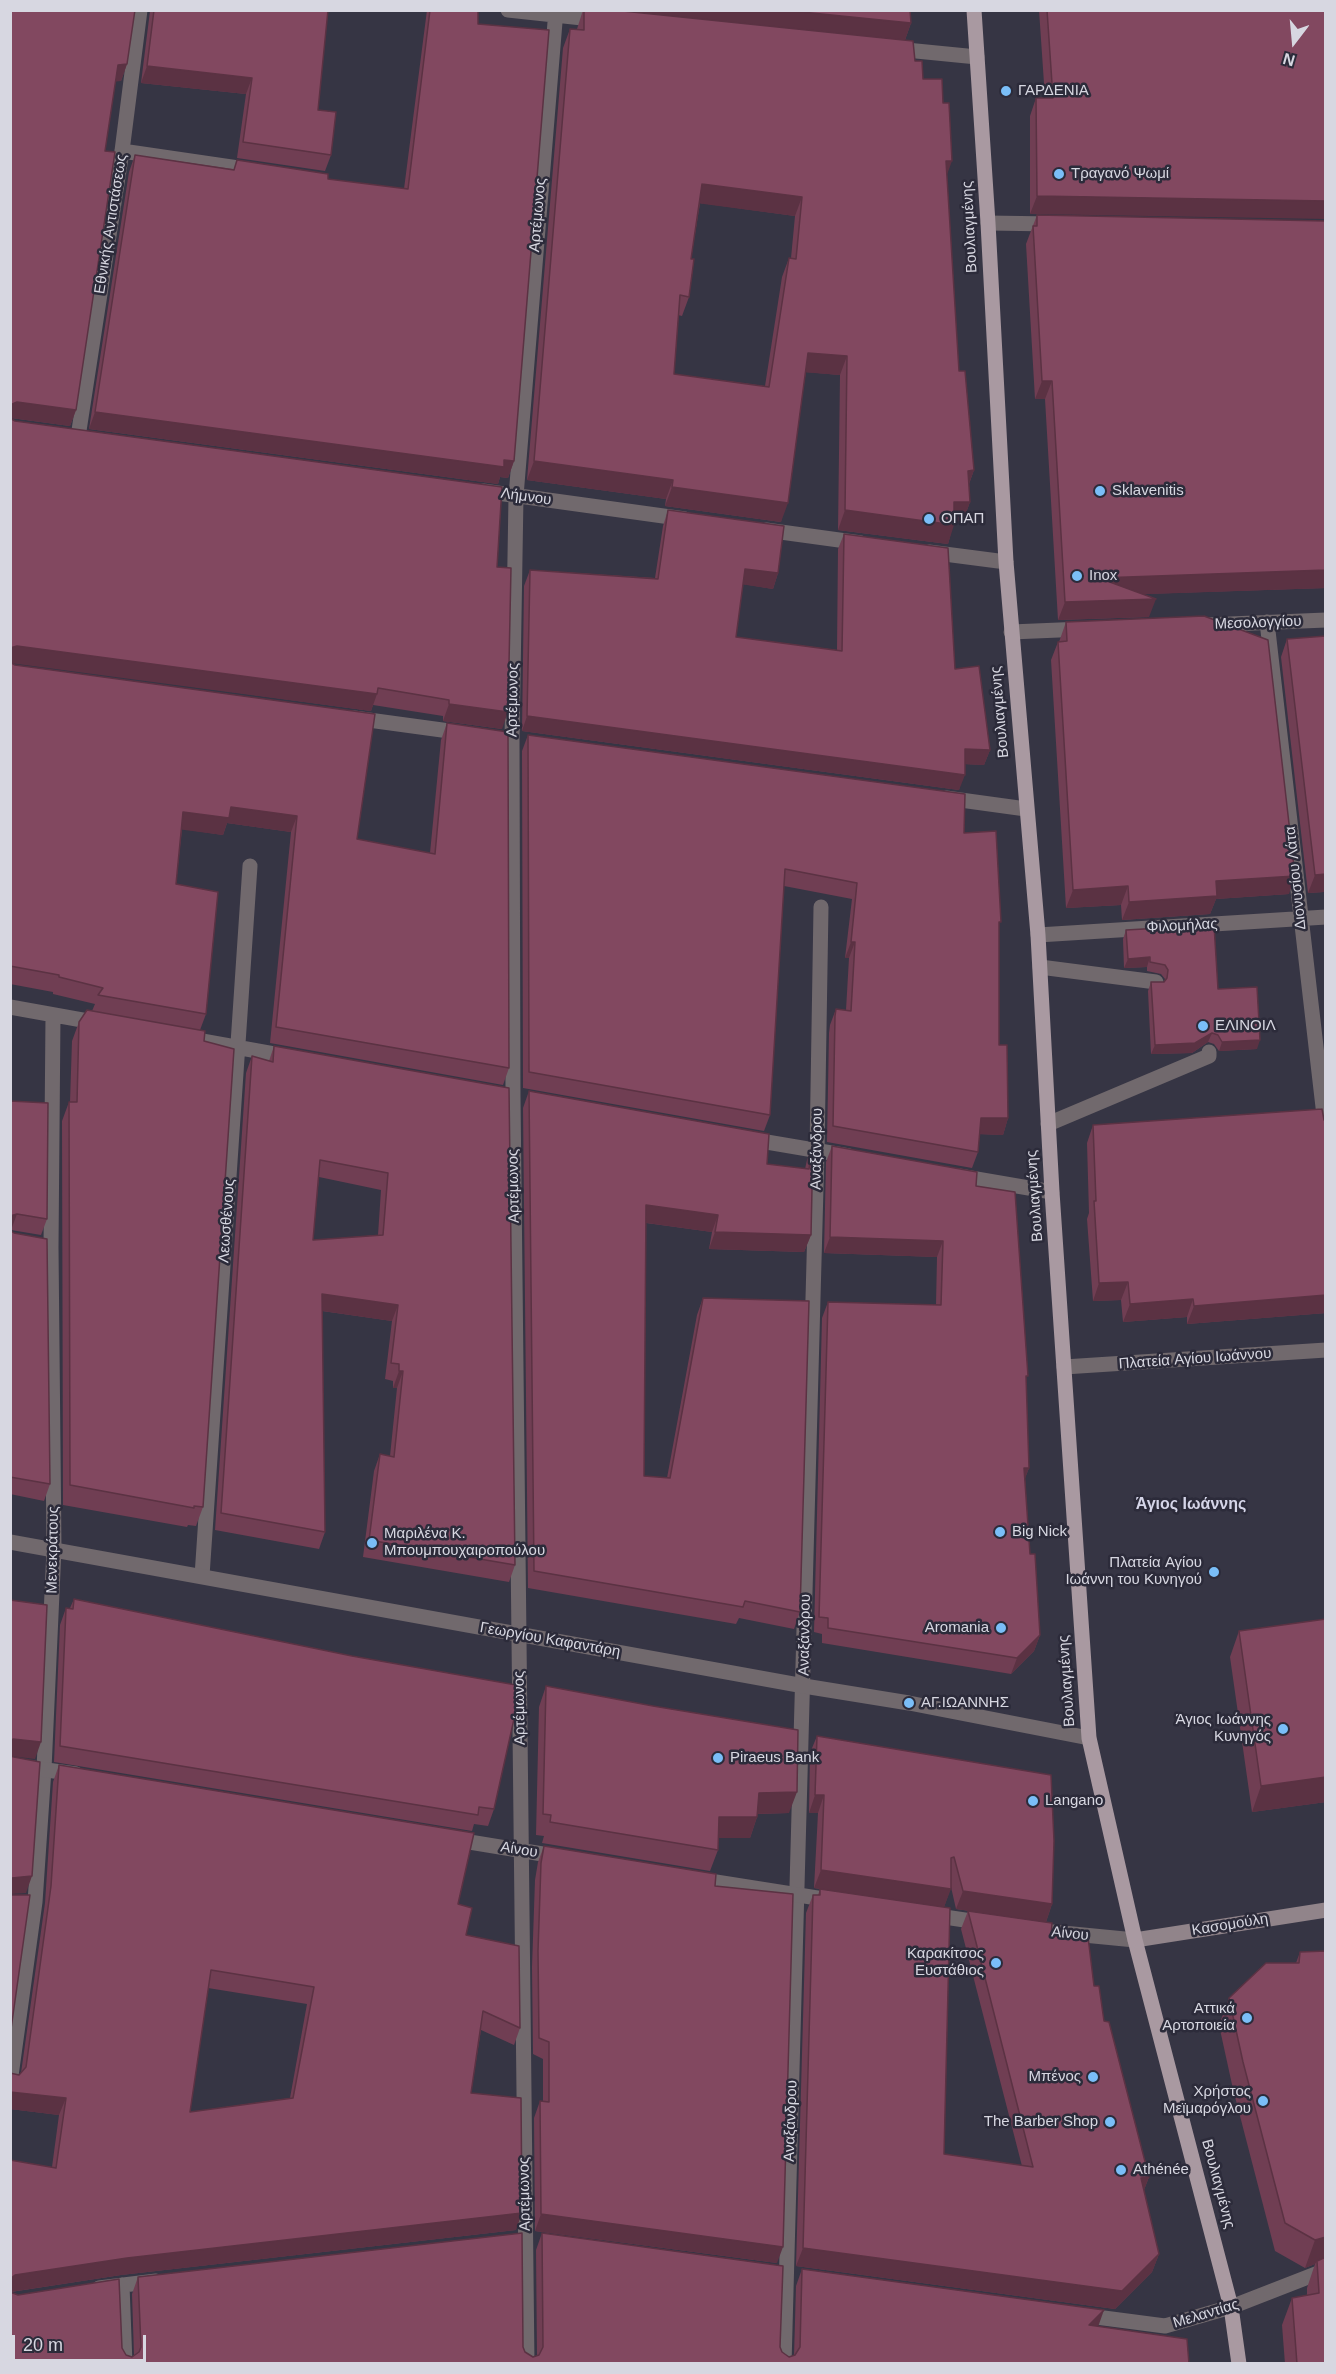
<!DOCTYPE html>
<meta charset="utf-8">
<style>
body{margin:0}
#map{position:relative;width:1336px;height:2374px;overflow:hidden;background:#363544;font-family:Helvetica,sans-serif}
canvas{display:block}
.frame{position:absolute;inset:0;border:12px solid #d7d7e1;pointer-events:none}
.north{position:absolute;left:1264px;top:12px;width:60px;height:60px;-webkit-text-stroke:4px #2c2b3a;paint-order:stroke;rotate:196deg;font-size:16px;font-weight:700;line-height:24px;text-align:center;color:#d7d7e1}
.north::after{content:'';display:block;margin:auto;width:21px;height:27px;background:#d7d7e1;clip-path:polygon(50% 0,100% 100%,50% 72%,0 100%)}
.scale{position:absolute;left:12px;top:2335px;width:134px;height:27px;box-sizing:border-box;border:3px solid #d7d7e1;border-top:0;padding-left:8px;font-size:18px;line-height:21px;white-space:nowrap;color:#d7d7e1;-webkit-text-stroke:4px #2c2b3a;paint-order:stroke}
</style>
<div id="map">
<canvas width="1336" height="2374"></canvas>
<div class="frame"></div>
<div class="north">N</div>
<div class="scale">20 m</div>
</div>
<script>
const ctx = document.querySelector('canvas').getContext('2d');
ctx.lineJoin = 'round';
function toPath(rows) {
  const path = new Path2D();
  for (const r of rows) {
    path.moveTo(r[0], r[1]);
    for (let i = 2; i < r.length; i += 2) path.lineTo(r[i], r[i + 1]);
  }
  return path;
}
function strokePath(path, color, width, dash) {
  ctx.strokeStyle = color;
  ctx.lineWidth = width;
  ctx.lineCap = dash ? 'butt' : 'round';
  ctx.setLineDash(dash || []);
  ctx.stroke(path);
}
function fillPath(path, color) {
  ctx.fillStyle = color;
  ctx.fill(path, 'evenodd');
}
function write(font, color, halo, rows, align = 'center') {
  ctx.font = font + ' Helvetica,sans-serif';
  ctx.lineWidth = 5;
  ctx.setLineDash([]);
  ctx.textBaseline = 'middle';
  ctx.strokeStyle = halo;
  ctx.fillStyle = color;
  for (const [text, x, y, turn = 0] of rows) {
    ctx.save();
    ctx.translate(x, y);
    ctx.rotate((+turn || 0) * Math.PI / 180);
    ctx.textAlign = isNaN(turn) ? turn : align;
    if (halo) ctx.strokeText(text, 0, 0);
    ctx.fillText(text, 0, 0);
    ctx.restore();
  }
}
const service = toPath([
 [1040,967,1156,982],
 [1048,1124,1209,1056,1209,1052]
]);
const minor = toPath([
 [508,10,601,20],
 [896,49,977,57],
 [122,151,252,170],
 [988,223,1053,224],
 [78,437,122,151,140,10],
 [483,491,685,519],
 [766,530,861,543],
 [929,552,1006,562],
 [1267,622,1326,1133],
 [1206,625,1326,620],
 [1011,632,1083,629],
 [354,718,464,733],
 [946,798,1026,809],
 [1038,935,1326,917],
 [10,1007,99,1023],
 [191,1039,291,1057],
 [749,1139,849,1156],
 [959,1176,1052,1192],
 [1064,1367,1326,1350],
 [202,1576,250,866],
 [10,2083,35,1902,44,1769,54,1549,51,1247,53,1015],
 [122,2285,125,2364],
 [99,2288,156,2281],
 [1081,2315,1165,2326,1231,2307,1326,2270],
 [527,2364,513,1097,512,739,516,496,556,10],
 [784,2364,817,1151,821,907]
]);
const tertiary = toPath([
 [10,1542,804,1686,909,1703,1089,1738],
 [10,1765,76,1774],
 [451,1839,561,1857],
 [697,1879,830,1900],
 [931,1915,985,1923],
 [1032,1930,1135,1940]
]);
const secondary = toPath([
 [1135,1940,1326,1910]
]);
const primary = toPath([
 [974,10,988,223,1006,562,1038,935,1052,1192,1089,1738,1135,1940,1231,2307,1239,2364]
]);
const wall = toPath([
 [10,10,127,64,121,81,115,81,105,151,76,410,70,426,11,418,15,421,497,567,502,729,443,721,443,716,373,705,371,711,11,662,15,665,357,839,430,853,441,740,447,723,509,1068,503,1085,270,1043,291,832,227,823,223,835,182,829,176,884,206,1014,200,1030,204,1041,203,1507,196,1526,188,1525,187,1527,63,1505,62,1121,69,1102,70,1102,72,1041,79,1022,92,1011,95,1004,53,994,53,992,10,984],
 [328,10,318,110,331,155,325,171,237,158,246,94,141,83,150,11],
 [427,10,478,10,478,24,514,461,508,478,500,477,498,484,89,429,129,172,135,155,233,169,328,179,404,189],
 [583,10,910,10,911,23,905,40,923,79,947,175,959,371,974,470,969,484,970,502,963,521,954,521,948,544,838,530,840,375,806,372,781,522,665,506,666,499,527,480,563,48,570,29,577,29],
 [700,203,795,216,791,258,789,258,782,277,765,386,674,374,678,315,682,316,689,297,691,259],
 [1039,10,1326,10,1030,214,1030,116,1036,98,1045,98],
 [1037,215,1326,221,1326,588,1143,594,1149,617,1058,620,1045,399,1035,399,1026,244],
 [668,510,778,573,773,589,743,584,736,637,837,650,838,549,844,534,955,669,990,750,984,765,965,764,959,790,522,731,524,586,530,570,655,578,663,526],
 [1066,622,1289,894,1216,899,1210,914,1122,920,1121,905,1066,908,1051,660,1058,642,1059,642],
 [1326,636,1326,907,1324,892,1308,893,1281,657,1287,639],
 [528,735,964,833,999,927,999,1045,1008,1118,1003,1135,979,1134,978,1152,972,1168,827,1142,829,1033,830,1025,836,1009,846,1010,849,958,845,958,852,899,784,886,770,1115,764,1131,523,1088,522,751],
 [1126,930,1218,989,1257,1049,1219,1051,1214,1044,1208,1042,1192,1053,1151,1054,1148,991,1151,982,1164,982,1165,979,1161,974,1147,971,1147,967,1124,968,1123,939],
 [274,1046,509,1088,515,1565,509,1582,363,1557,374,1471,380,1454,390,1456,397,1388,393,1388,393,1381,385,1379,392,1321,322,1311,325,1532,319,1549,215,1530,246,1073,252,1056,269,1061],
 [319,1177,381,1190,378,1235,313,1240],
 [529,1091,767,1164,805,1169,807,1160,813,1143,811,1235,804,1252,709,1249,712,1232,646,1223,644,1476,667,1478,697,1315,703,1298,800,1612,794,1629,739,1618,736,1624,528,1588,523,1108],
 [10,1101,47,1219,41,1235,11,1230,50,1484,44,1501,10,1494],
 [1324,1120,1326,1121,1326,1313,1187,1324,1187,1317,1123,1322,1121,1300,1093,1301,1087,1219,1089,1213,1087,1143,1093,1125],
 [832,1146,976,1186,1026,1382,1029,1468,1025,1478,1030,1554,1040,1635,1034,1651,1011,1674,822,1643,822,1634,814,1632,822,1318,828,1302,936,1305,937,1257,824,1253,826,1162],
 [74,1599,494,1809,488,1826,474,1824,472,1831,54,1762,60,1625,66,1608,70,1608],
 [1326,1619,1326,1802,1252,1812,1230,1657,1239,1631],
 [546,1686,789,1813,757,1814,757,1817,750,1838,718,1838,718,1850,710,1871,542,1843,544,1836,536,1835,539,1707],
 [817,1736,1052,1904,1046,1922,956,1909,951,1887,944,1907,814,1888,818,1813,809,1813,810,1753],
 [59,1765,458,1904,466,1935,520,2028,514,2045,481,2030,471,2093,516,2230,121,2275,11,2292,122,2348,126,2355,132,2357,134,2355,132,2294,138,2277,523,2347,525,2352,533,2357,537,2356,536,2250,542,2233,780,2347,782,2352,789,2357,794,2356,796,2286,802,2269,1098,2326,1189,2364,10,2364,10,2160,52,2167,59,2115,10,2109,10,2073,19,2075,21,2073,45,1903,53,1782],
 [208,1988,307,2004,290,2098,190,2112],
 [544,1846,715,1886,777,2263,535,2231,534,2118,540,2101,543,2101,543,2059,533,2054,532,1967,535,1880,538,1862],
 [820,1889,944,2154,1022,2166,961,1929,968,1911,1051,1936,1094,1986,1149,2177,1144,2190,1159,2254,1152,2272,1115,2309,796,2266,806,1913,813,1895,818,1895],
 [1300,1952,1326,2364,1285,2364,1282,2325,1292,2298,1307,2295,1307,2288,1315,2264,1305,2268,1275,2251,1233,2089,1219,2025,1229,1998,1296,1963]
]);
const shadedWall = toPath([
 [611,10,782,10,911,23,905,40],
 [127,64,121,81,112,82,118,65],
 [147,66,252,78,246,94,141,83],
 [946,161,952,161,945,180],
 [702,184,802,197,795,216,696,203],
 [1037,196,1326,201,1326,219,1030,214],
 [808,353,847,356,840,375,801,372],
 [1042,381,1052,381,1045,399,1035,399],
 [17,402,76,410,70,426,11,418,10,405],
 [95,412,504,460,514,461,508,478,500,477,498,484,89,429],
 [534,461,673,480,666,499,527,480],
 [974,470,967,489,968,471],
 [672,487,788,503,781,522,665,506],
 [954,502,970,502,963,521,947,522],
 [845,510,954,525,948,544,838,530],
 [745,569,778,573,773,589,740,584],
 [1326,570,1326,588,1092,596,1099,578],
 [1156,599,1149,617,1058,620,1065,602],
 [17,646,377,694,371,711,10,663,10,648],
 [449,704,508,712,502,729,443,721],
 [527,716,965,775,959,790,522,731],
 [965,749,990,750,984,765,960,764],
 [231,807,297,816,291,832,227,823,223,835,177,829,183,812],
 [1326,874,1326,888,1324,892,1308,893,1315,875],
 [1295,876,1289,894,1216,899,1210,914,1122,920,1129,902,1216,881],
 [1128,886,1121,905,1066,908,1073,890],
 [851,942,855,942,849,958,845,958],
 [1150,957,1147,967,1124,968,1128,959],
 [1212,1033,1208,1042,1192,1053,1151,1054,1155,1045],
 [1260,1040,1257,1049,1219,1051,1222,1042],
 [981,1118,1008,1118,1003,1135,975,1134],
 [646,1205,718,1215,712,1232,640,1222],
 [17,1214,11,1230,10,1231,10,1216],
 [715,1232,811,1235,804,1252,709,1249],
 [830,1237,943,1241,937,1257,824,1253],
 [1128,1282,1121,1300,1093,1301,1099,1283],
 [322,1294,398,1305,392,1321,316,1310],
 [1326,1295,1326,1313,1187,1324,1194,1306],
 [1193,1299,1187,1317,1123,1322,1130,1304],
 [399,1371,403,1371,397,1388,393,1388],
 [1024,1468,1029,1468,1023,1484],
 [1040,1635,1034,1651,1011,1674,1017,1658],
 [13,1739,41,1742,35,1759,10,1756,10,1742],
 [1326,1777,1326,1802,1252,1812,1261,1786],
 [797,1792,789,1813,751,1814,759,1793],
 [815,1795,824,1795,818,1813,809,1813],
 [719,1817,757,1817,750,1838,712,1838],
 [821,1870,951,1889,944,1907,814,1888],
 [32,1876,26,1893,10,1894,10,1879,12,1878],
 [963,1891,1052,1904,1046,1922,956,1909],
 [10,2092,66,2098,59,2115,10,2109],
 [1149,2177,1142,2195,1141,2178],
 [522,2213,516,2230,121,2275,10,2292,10,2279,15,2275,127,2258],
 [541,2214,783,2247,777,2263,535,2231],
 [1326,2237,1326,2261,1317,2261,1315,2264,1305,2268,1315,2240],
 [803,2248,1159,2254,1152,2272,1115,2309,796,2266],
 [1104,2310,1098,2327,1089,2325]
]);
const building = toPath([
 [10,10,135,10,127,64,118,65,105,151,115,152,76,410,17,402,10,405,10,10],
 [154,10,328,10,318,110,336,112,331,155,243,142,252,78,147,66,154,10],
 [430,10,478,10,478,24,549,30,514,461,504,460,504,467,95,412,135,155,234,170,237,160,328,174,328,179,408,189,430,10],
 [584,10,613,10,913,41,915,61,922,61,923,79,942,79,943,103,949,103,952,161,946,161,959,371,965,371,974,470,968,471,970,502,954,502,954,525,845,510,847,356,808,353,788,503,672,487,673,480,534,461,570,29,584,30,584,10],
 [702,184,802,197,796,259,789,258,769,387,674,374,680,295,689,297,694,259,691,259,702,184],
 [782,10,910,10,911,23,782,10],
 [1047,10,1326,10,1326,201,1037,196,1036,98,1053,98,1047,10],
 [1037,215,1326,221,1326,570,1099,578,1156,599,1065,602,1052,381,1042,381,1033,226,1037,226,1037,215],
 [10,418,15,421,502,487,497,567,511,568,508,712,449,704,449,700,378,688,377,694,17,646,10,648,10,418],
 [668,510,784,526,778,573,745,569,736,637,842,651,844,534,948,548,955,669,979,666,990,750,965,749,965,775,527,716,530,570,658,579,668,510],
 [1204,616,1268,640,1295,876,1216,881,1217,896,1129,902,1128,886,1073,890,1058,642,1067,641,1066,622,1204,616],
 [1326,636,1326,874,1315,875,1287,639,1326,636],
 [10,662,15,665,375,714,357,839,435,854,447,723,508,732,509,1068,276,1027,297,816,231,807,229,818,183,812,176,884,218,892,206,1014,98,995,103,988,59,977,59,975,10,966,10,662],
 [528,735,965,794,964,833,996,831,1001,922,999,922,999,1045,1007,1045,1008,1118,981,1118,978,1152,833,1126,835,1016,836,1009,851,1011,855,942,851,942,857,883,785,869,770,1115,529,1072,528,735],
 [1214,925,1218,989,1257,987,1260,1040,1222,1042,1218,1035,1212,1033,1195,1043,1155,1045,1151,982,1164,982,1167,978,1168,970,1165,965,1150,962,1150,957,1128,959,1126,930,1214,925],
 [87,1010,205,1031,204,1041,234,1049,203,1507,194,1506,194,1508,70,1485,69,1102,77,1102,79,1022,87,1010],
 [274,1046,509,1088,515,1565,369,1540,380,1454,394,1457,403,1371,399,1371,399,1364,391,1363,398,1305,322,1294,325,1532,221,1513,252,1056,273,1062,274,1046],
 [320,1160,388,1173,383,1235,313,1240,320,1160],
 [529,1091,769,1134,767,1164,809,1169,813,1143,811,1235,715,1232,718,1215,646,1205,644,1476,670,1478,703,1298,809,1301,800,1612,745,1601,743,1607,534,1571,529,1091],
 [10,1101,48,1103,47,1219,17,1214,10,1216,10,1101],
 [1322,1109,1324,1120,1326,1121,1326,1295,1194,1306,1193,1299,1130,1304,1128,1282,1099,1283,1094,1201,1096,1201,1093,1125,1322,1109],
 [832,1146,977,1172,976,1186,1015,1192,1028,1376,1026,1376,1029,1468,1024,1468,1030,1554,1035,1554,1040,1635,1017,1658,828,1628,828,1618,819,1617,828,1302,941,1305,943,1241,830,1237,832,1146],
 [10,1230,14,1233,47,1239,50,1484,10,1477,10,1230],
 [74,1599,352,1656,516,1685,516,1710,494,1809,479,1807,478,1815,60,1746,66,1608,73,1609,74,1599],
 [10,1600,47,1605,41,1742,13,1739,10,1742,10,1600],
 [1326,1619,1326,1777,1261,1786,1239,1631,1326,1619],
 [546,1686,653,1706,798,1730,797,1792,759,1793,757,1817,719,1817,718,1850,550,1822,551,1815,543,1814,546,1686],
 [817,1736,1051,1775,1054,1841,1052,1904,963,1891,954,1857,951,1858,951,1889,821,1870,824,1795,815,1795,817,1736],
 [10,1756,14,1757,40,1762,32,1876,12,1878,10,1879,10,1756],
 [59,1765,474,1833,458,1904,472,1908,466,1935,519,1946,520,2028,483,2011,471,2093,521,2098,522,2213,127,2258,15,2275,10,2279,10,2160,56,2168,66,2098,10,2092,10,2073,19,2075,26,2067,51,1886,59,1765],
 [211,1970,314,1987,293,2098,190,2112,211,1970],
 [544,1846,716,1874,715,1886,793,1894,783,2247,541,2214,540,2101,549,2102,549,2042,539,2038,538,1951,541,1863,544,1846],
 [820,1889,950,1908,944,2154,1033,2167,968,1911,1052,1923,1051,1936,1088,1937,1094,1986,1099,1986,1104,2021,1109,2022,1149,2177,1141,2178,1159,2254,1122,2291,803,2248,813,1895,820,1895,820,1889],
 [10,1892,12,1895,30,1895,10,2036,10,1892],
 [1326,1951,1326,2237,1315,2240,1285,2223,1243,2062,1229,1998,1266,1963,1299,1963,1300,1952,1326,1951],
 [522,2233,523,2347,525,2352,533,2357,539,2355,543,2347,542,2233,783,2266,780,2347,782,2352,789,2357,795,2355,800,2347,802,2269,1104,2310,1089,2325,1187,2339,1189,2364,10,2364,10,2292,18,2295,119,2279,122,2348,126,2355,132,2357,139,2352,141,2347,138,2277,522,2233],
 [1326,2257,1326,2364,1297,2364,1292,2298,1319,2293,1317,2261,1326,2257]
]);
const markers = [
 [1006,91,6,"#7abef8"],
 [1059,174,6,"#7abef8"],
 [1100,491,6,"#7abef8"],
 [929,519,6,"#7abef8"],
 [1077,576,6,"#7abef8"],
 [1203,1026,6,"#7abef8"],
 [1000,1532,6,"#7abef8"],
 [372,1543,6,"#7abef8"],
 [1214,1572,6,"#7abef8"],
 [1001,1628,6,"#7abef8"],
 [909,1703,6,"#7abef8"],
 [1283,1729,6,"#7abef8"],
 [718,1758,6,"#7abef8"],
 [1033,1801,6,"#7abef8"],
 [996,1963,6,"#7abef8"],
 [1247,2018,6,"#7abef8"],
 [1093,2077,6,"#7abef8"],
 [1263,2101,6,"#7abef8"],
 [1110,2122,6,"#7abef8"],
 [1121,2170,6,"#7abef8"]
];
const poiNames = [
 ["ΓΑΡΔΕΝΙΑ",1018,91],
 ["Τραγανό Ψωμί",1071,174],
 ["Sklavenitis",1112,491],
 ["ΟΠΑΠ",941,519],
 ["Inox",1089,576],
 ["ΕΛΙΝΟΙΛ",1215,1026],
 ["Big Nick",1012,1532],
 ["Μαριλένα Κ.",384,1534],
 ["Μπουμπουχαιροπούλου",384,1551],
 ["Πλατεία Αγίου",1202,1563,"right"],
 ["Ιωάννη του Κυνηγού",1202,1580,"right"],
 ["Aromania",989,1628,"right"],
 ["ΑΓ.ΙΩΑΝΝΗΣ",921,1703],
 ["Άγιος Ιωάννης",1271,1720,"right"],
 ["Κυνηγός",1271,1737,"right"],
 ["Piraeus Bank",730,1758],
 ["Langano",1045,1801],
 ["Καρακίτσος",984,1954,"right"],
 ["Ευστάθιος",984,1971,"right"],
 ["Αττικά",1235,2009,"right"],
 ["Αρτοποιεία",1235,2026,"right"],
 ["Μπένος",1081,2077,"right"],
 ["Χρήστος",1251,2092,"right"],
 ["Μεϊμαρόγλου",1251,2109,"right"],
 ["The Barber Shop",1098,2122,"right"],
 ["Athénée",1133,2170]
];
const streetNames = [
 ["Αρτέμωνος",538,215,-85],
 ["Εθνικής Αντιστάσεως",111,224,-81],
 ["Βουλιαγμένης",970,227,-93],
 ["Λήμνου",526,497,8],
 ["Μεσολογγίου",1258,623,-2],
 ["Αρτέμωνος",513,700,-89],
 ["Βουλιαγμένης",1000,712,-95],
 ["Διονυσίου Λάτα",1296,878,-96],
 ["Φιλομήλας",1182,926,-3],
 ["Αναξάνδρου",817,1149,-89],
 ["Αρτέμωνος",514,1186,-91],
 ["Βουλιαγμένης",1035,1196,-94],
 ["Λεωσθένους",227,1221,-86],
 ["Πλατεία Αγίου Ιωάννου",1195,1359,-4],
 ["Μενεκράτους",53,1550,-89],
 ["Αναξάνδρου",805,1635,-89],
 ["Γεωργίου Καφαντάρη",550,1640,10],
 ["Βουλιαγμένης",1067,1681,-94],
 ["Αρτέμωνος",520,1708,-91],
 ["Αίνου",519,1850,9],
 ["Κασομούλη",1230,1925,-9],
 ["Αίνου",1070,1934,6],
 ["Αναξάνδρου",791,2121,-88],
 ["Βουλιαγμένης",1218,2184,75],
 ["Αρτέμωνος",525,2194,-91],
 ["Μελαντίας",1206,2314,-17]
];
const neighbourhoodNames = [
 ["Άγιος Ιωάννης",1191,1505]
];
strokePath(service, '#71696d', 15);
strokePath(minor, '#71696d', 15);
strokePath(tertiary, '#71696d', 15);
strokePath(secondary, '#91848a', 15);
strokePath(primary, '#a999a1', 15);
fillPath(wall, '#703e53');
fillPath(shadedWall, '#5b3243');
fillPath(building, '#824860');
strokePath(building, '#5b3243', 1.5);
for (const [x, y, r, color] of markers) {
  const dot = new Path2D();
  dot.arc(x, y, r, 0, 2 * Math.PI);
  ctx.fillStyle = color;
  ctx.fill(dot);
  strokePath(dot, '#2c2b3a', 2);
}
write('15px', '#d7d7e1', '#2c2b3a', poiNames, 'left');
write('15px', '#d7d7e1', '#2c2b3a', streetNames);
write('bold 16px', '#d5d5e8', '#2c2b3a', neighbourhoodNames);
</script>
